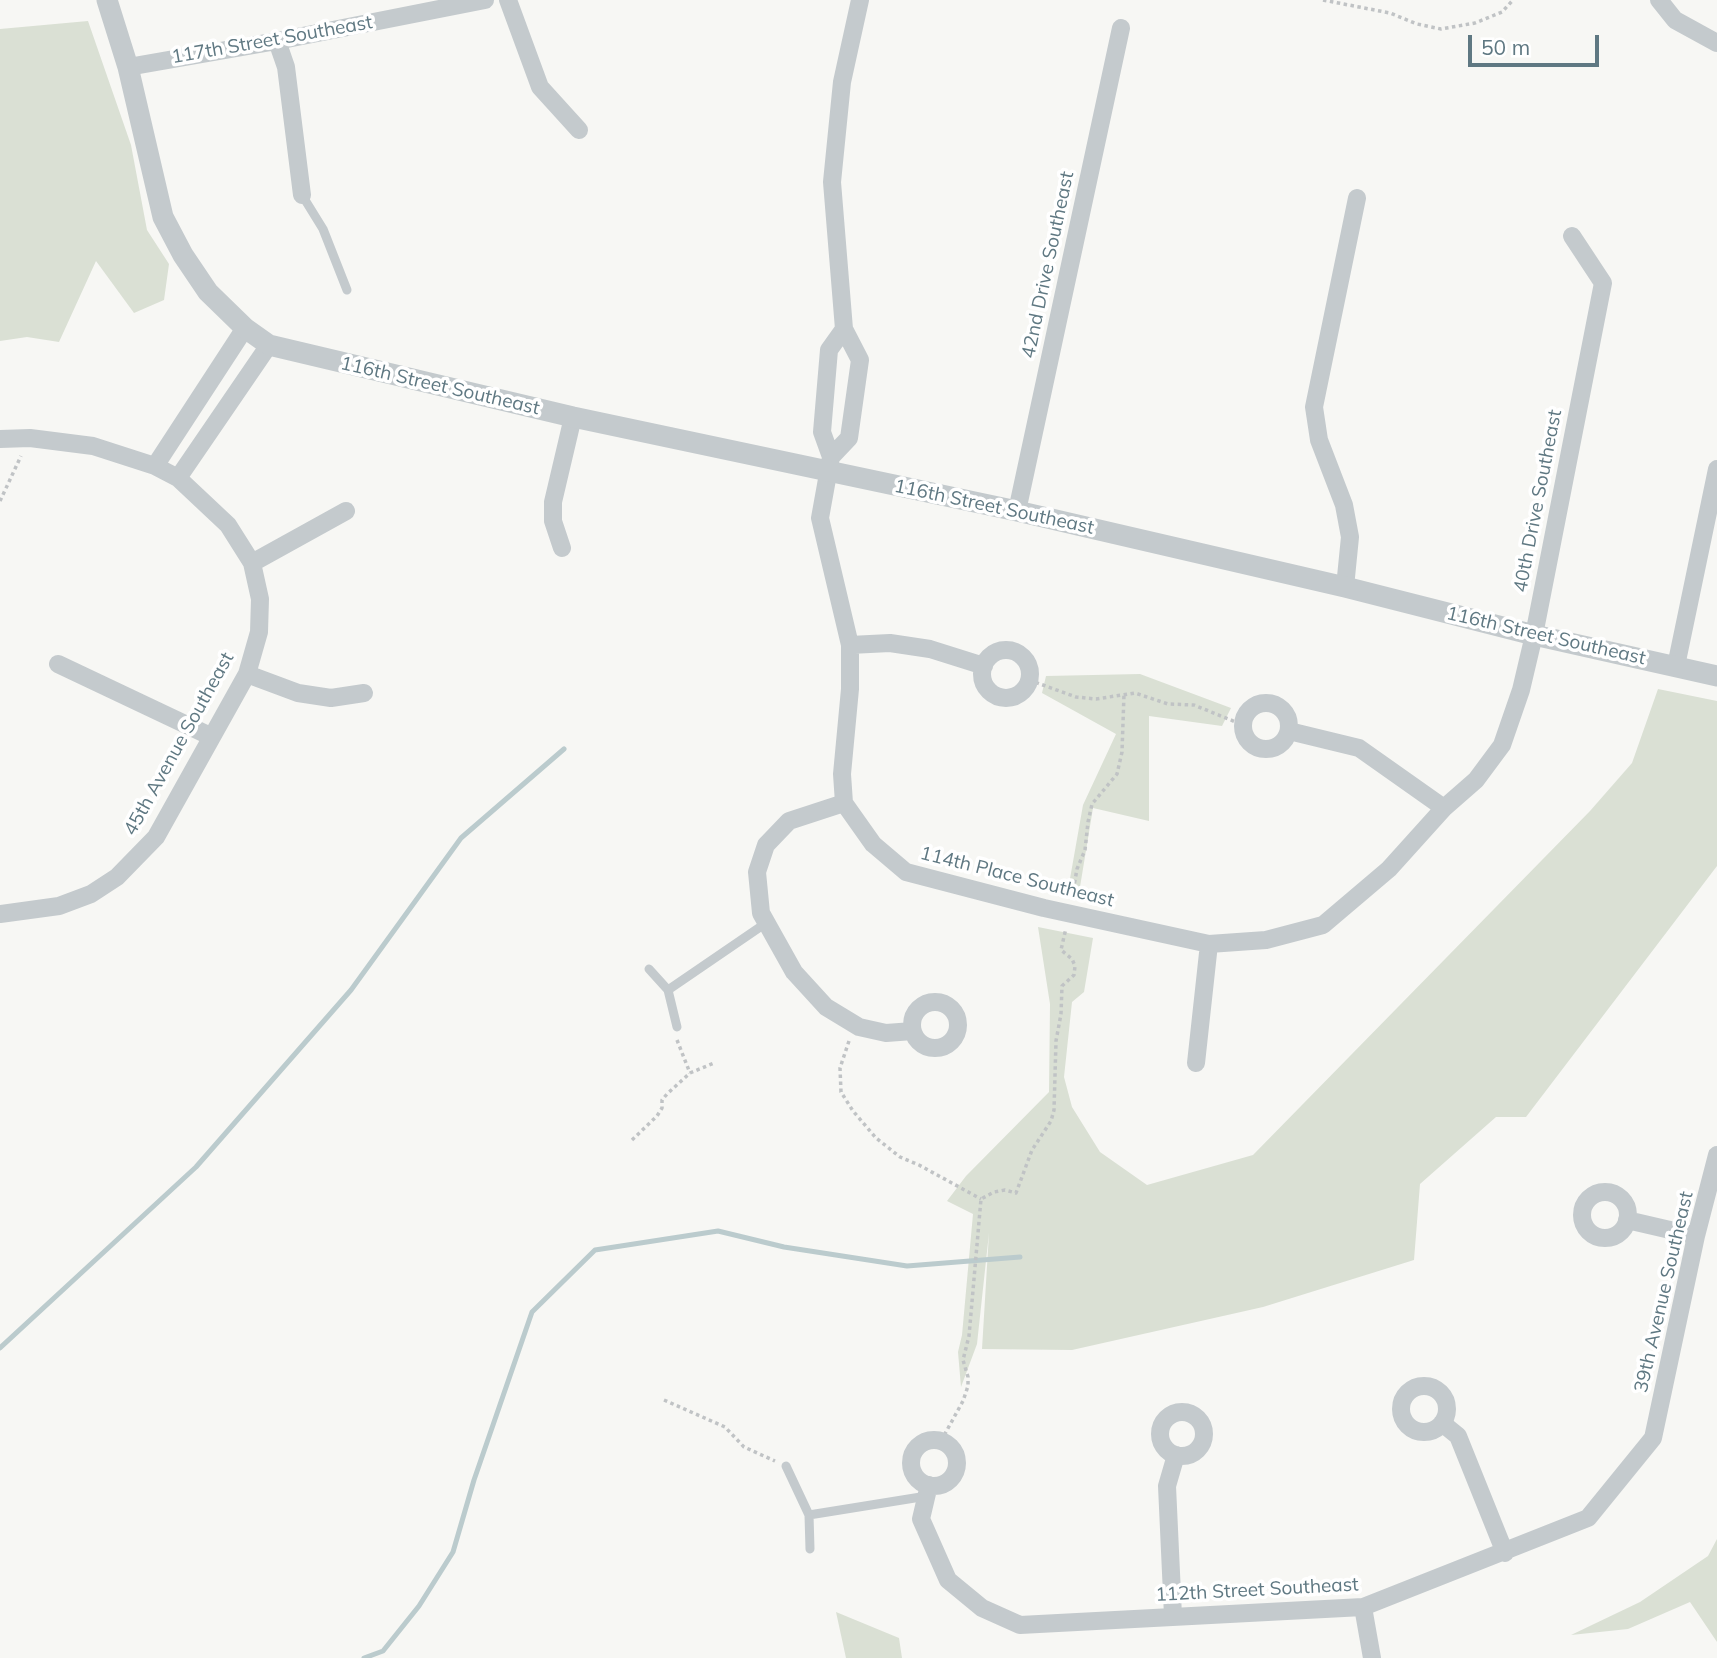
<!DOCTYPE html>
<style>
body{margin:0}
#map{position:relative;width:1717px;height:1658px;overflow:hidden;background:#f7f7f4;font-family:Mulish,sans-serif}
canvas{display:block}
.scale{position:absolute;left:1468px;top:35px;width:131px;height:32px;box-sizing:border-box;border:4px solid #5f7882;border-top:0;padding-left:9px;font-size:21px;line-height:24px;white-space:nowrap;color:#5f7882;-webkit-text-stroke:5px #fff;paint-order:stroke}
</style>
<div id="map">
<canvas width="1717" height="1658"></canvas>
<div class="scale">50 m</div>
</div>
<script>
const ctx = document.querySelector('canvas').getContext('2d');
ctx.lineJoin = 'round';
function fillPath(path, color) {
  ctx.fillStyle = color;
  ctx.fill(path, 'evenodd');
}
function toPath(rows) {
  const path = new Path2D();
  for (const r of rows) {
    if (r.length === 3) {
      path.moveTo(r[0] + r[2], r[1]);
      path.arc(r[0], r[1], r[2], 0, 2 * Math.PI);
      continue;
    }
    path.moveTo(r[0], r[1]);
    for (let i = 2; i < r.length; i += 2) path.lineTo(r[i], r[i + 1]);
  }
  return path;
}
function strokePath(path, color, width, dash) {
  ctx.strokeStyle = color;
  ctx.lineWidth = width;
  ctx.lineCap = dash ? 'butt' : 'round';
  ctx.setLineDash(dash || []);
  ctx.stroke(path);
}
function write(font, color, halo, rows, align = 'center') {
  ctx.font = font + ' Mulish,sans-serif';
  ctx.lineWidth = 7;
  ctx.setLineDash([]);
  ctx.textBaseline = 'middle';
  ctx.strokeStyle = halo;
  ctx.fillStyle = color;
  for (const [text, x, y, turn = 0] of rows) {
    ctx.save();
    ctx.translate(x, y);
    ctx.rotate((+turn || 0) * Math.PI / 180);
    ctx.textAlign = isNaN(turn) ? turn : align;
    if (halo) ctx.strokeText(text, 0, 0);
    ctx.fillText(text, 0, 0);
    ctx.restore();
  }
}
const green = toPath([
 [88,21,131,145,147,230,169,264,164,300,134,313,96,261,59,342,27,337,0,341,0,29],
 [1140,674,1231,708,1222,726,1149,716,1149,821,1093,808,1079,893,1068,890,1083,805,1116,734,1042,693,1046,676],
 [1658,689,1717,701,1717,866,1526,1117,1496,1117,1420,1184,1414,1260,1263,1307,1072,1350,982,1349,989,1233,977,1344,961,1387,958,1352,962,1335,973,1214,947,1201,966,1176,1049,1092,1050,1004,1038,927,1093,938,1084,992,1072,1002,1064,1077,1072,1107,1100,1152,1147,1185,1253,1155,1590,811,1632,763],
 [1717,1539,1717,1642,1690,1602,1628,1629,1571,1635,1640,1602,1708,1556],
 [836,1612,899,1638,902,1658,846,1658]
]);
const stream = toPath([
 [0,1348,196,1167,351,990,461,838,564,749],
 [364,1658,383,1651,419,1606,453,1552,474,1480,532,1312,595,1250,718,1231,784,1247,907,1266,1020,1257]
]);
const path = toPath([
 [1323,0,1390,13,1417,24,1441,29,1475,23,1502,12,1513,0],
 [0,501,21,456],
 [1029,680,1076,697,1096,699,1135,693,1168,704,1194,705,1243,725],
 [1072,897,1077,869,1085,850,1088,822,1092,804,1117,774,1122,752,1124,694],
 [677,1040,690,1073],
 [849,1041,840,1068,841,1092,853,1111,876,1138,900,1157,919,1165,981,1199],
 [632,1140,657,1116,662,1108,662,1100,667,1094,690,1073,714,1063],
 [664,1400,725,1427,744,1447,775,1461],
 [941,1441,963,1401,968,1386,968,1377,963,1360,969,1336,981,1199,994,1192,1005,1190,1016,1193,1032,1150,1051,1121,1054,1110,1056,1041,1061,1014,1062,986,1074,975,1075,966,1072,959,1061,950,1066,928]
]);
const service = toPath([
 [302,195,323,229,347,290],
 [649,969,668,990,677,1027],
 [668,990,766,923],
 [786,1466,809,1515,810,1549],
 [809,1515,927,1496]
]);
const minor = toPath([
 [508,0,540,87,579,130],
 [1659,0,1675,20,1717,43],
 [277,41,286,67,302,195],
 [128,67,277,41,485,0],
 [844,329,829,350,822,432,831,457,820,518,850,645,850,689,842,774,844,803],
 [0,439,30,438,93,446,155,466,178,478,228,525,252,563,260,599,259,632,247,674,156,837,117,877,91,894,59,906,0,914],
 [831,457,849,438,860,360,844,329,832,182,842,82,860,0],
 [155,466,245,328],
 [178,478,269,345],
 [1017,511,1121,28],
 [562,548,553,521,553,502,573,417],
 [252,563,346,511],
 [1345,587,1350,537,1344,505,1319,440,1314,407,1357,198],
 [850,645,890,643,930,649,984,666],
 [1006,674,24],
 [58,664,210,736],
 [1676,666,1717,469],
 [247,674,298,693,331,698,364,693],
 [1266,726,23],
 [1289,731,1359,748,1444,808],
 [844,803,873,844,906,872,1044,908,1209,944,1266,940,1323,925,1389,869,1444,808,1476,780,1502,745,1521,690,1534,635,1603,283,1572,236],
 [844,803,789,821,766,845,757,872,761,913,794,972,826,1007,859,1027,886,1033,913,1031],
 [935,1025,23],
 [1196,1063,1209,944],
 [1605,1215,23],
 [1627,1220,1696,1236],
 [1424,1409,23],
 [1182,1434,22],
 [1442,1423,1458,1436,1505,1553],
 [934,1463,23],
 [929,1485,921,1519,948,1580,982,1608,1020,1625,1363,1607,1588,1518,1653,1438,1696,1236,1717,1155],
 [1363,1607,1372,1658],
 [1173,1616,1167,1486,1176,1455]
]);
const tertiary = toPath([
 [107,0,128,67,163,217,183,255,208,292,245,328,269,345,573,417,1017,511,1345,587,1534,635,1717,676]
]);
const streetNames = [
 ["117th Street Southeast",272,40,-10],
 ["42nd Drive Southeast",1048,265,-78],
 ["116th Street Southeast",440,386,13],
 ["40th Drive Southeast",1538,501,-79],
 ["116th Street Southeast",994,507,12],
 ["116th Street Southeast",1546,636,13],
 ["45th Avenue Southeast",179,744,-61],
 ["114th Place Southeast",1017,877,14],
 ["39th Avenue Southeast",1664,1292,-77],
 ["112th Street Southeast",1257,1590,-3]
];
fillPath(green, '#dae0d4');
strokePath(stream, '#bbcbcd', 5);
strokePath(path, '#c0c3c5', 3.5, [3.5, 3.5]);
strokePath(service, '#c4cacd', 9);
strokePath(minor, '#c4cacd', 18);
strokePath(tertiary, '#c4cacd', 21);
write('19px', '#5f7882', '#fff', streetNames);
</script>
